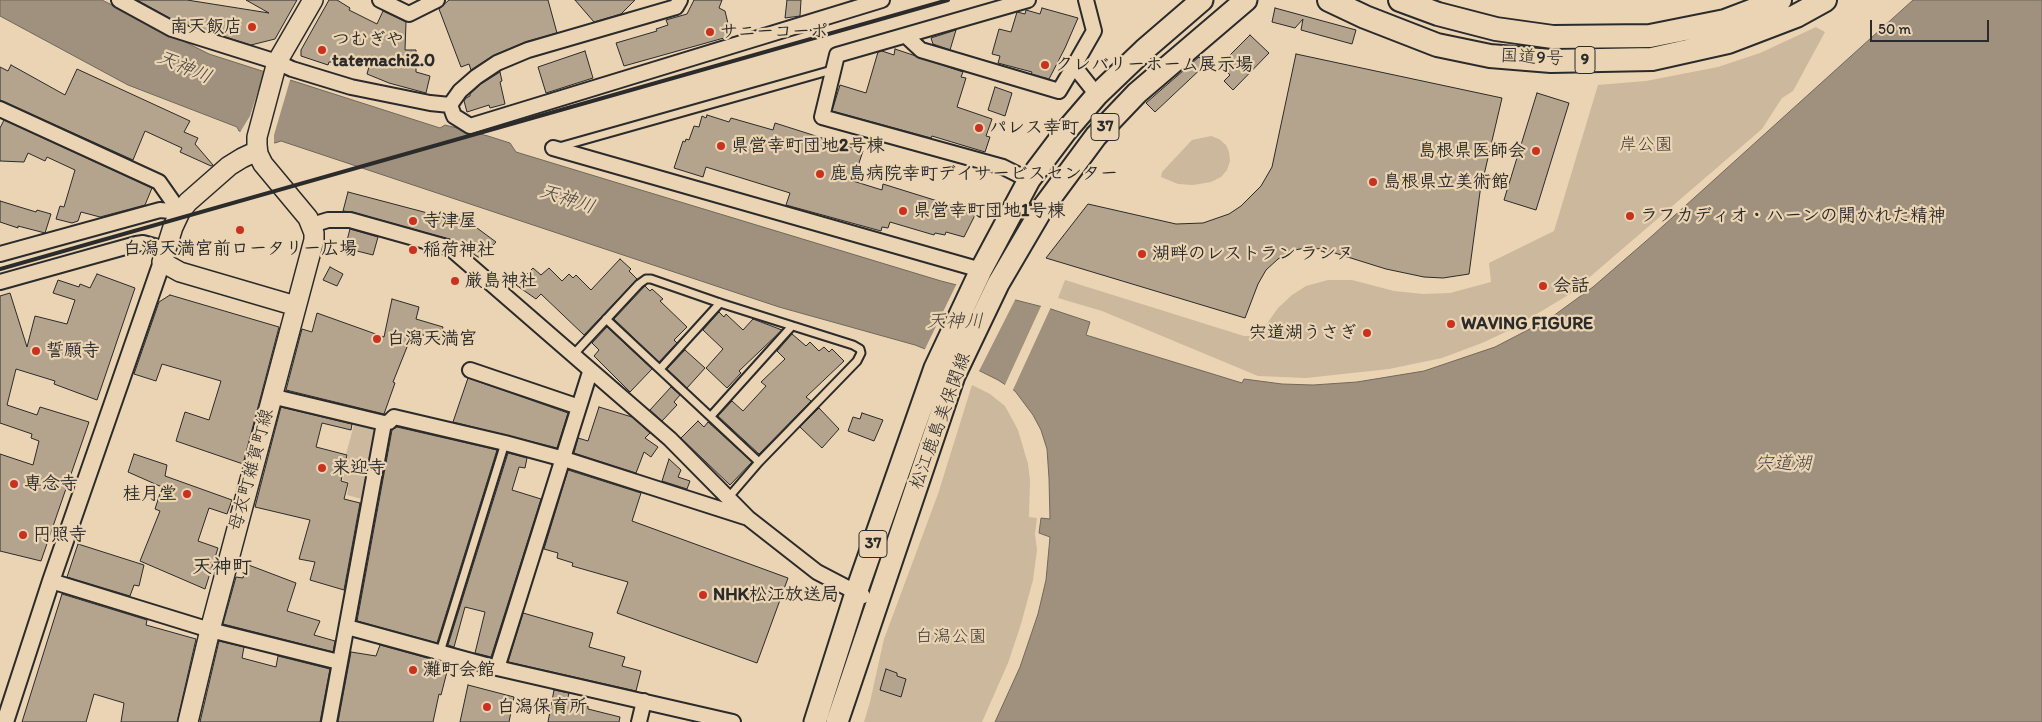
<!DOCTYPE html>
<meta charset="utf-8">
<style>
body{margin:0}
#map{position:relative;width:2042px;height:722px;overflow:hidden;background:#ead4b3;font-family:Itim,sans-serif}
canvas{display:block}
.scale{position:absolute;left:1870px;top:20px;width:119px;height:22px;box-sizing:border-box;border:2px solid #2b2b2b;border-top:0;padding-left:6px;font-size:15px;line-height:18px;white-space:nowrap;color:#2b2b2b;-webkit-text-stroke:4px #ead4b3;paint-order:stroke}
</style>
<div id="map">
<canvas width="2042" height="722"></canvas>
<div class="scale">50 m</div>
</div>
<script>
const ctx = document.querySelector('canvas').getContext('2d');
ctx.lineJoin = 'round';
function fillPath(path, color) {
  ctx.fillStyle = color;
  ctx.fill(path, 'evenodd');
}
function toPath(rows) {
  const path = new Path2D();
  for (const r of rows) {
    path.moveTo(r[0], r[1]);
    for (let i = 2; i < r.length; i += 2) path.lineTo(r[i], r[i + 1]);
  }
  return path;
}
function strokePath(path, color, width, dash) {
  ctx.strokeStyle = color;
  ctx.lineWidth = width;
  ctx.lineCap = dash ? 'butt' : 'round';
  ctx.setLineDash(dash || []);
  ctx.stroke(path);
}
function write(font, color, halo, rows, align = 'center') {
  ctx.font = font + ' Itim,"Klee One",sans-serif';
  ctx.lineWidth = 4.5;
  ctx.setLineDash([]);
  ctx.textBaseline = 'middle';
  ctx.strokeStyle = halo;
  ctx.fillStyle = color;
  for (const [text, x, y, turn = 0] of rows) {
    ctx.save();
    ctx.translate(x, y);
    ctx.rotate((+turn || 0) * Math.PI / 180);
    ctx.textAlign = isNaN(turn) ? turn : align;
    if (halo) ctx.strokeText(text, 0, 0);
    ctx.fillText(text, 0, 0);
    ctx.restore();
  }
}
const green = toPath([
 [1816,27,1825,32,1793,91,1782,98,1762,129,1570,294,1510,330,1482,343,1442,358,1389,369,1306,378,1258,376,1102,311,1058,298,1065,280,1244,336,1253,336,1261,332,1278,308,1292,295,1306,286,1328,280,1352,280,1394,291,1423,294,1450,293,1491,282,1489,263,1554,231,1598,85,1646,81,1718,67,1760,53],
 [1211,136,1219,139,1226,145,1229,152,1230,161,1227,170,1221,177,1211,182,1193,185,1178,184,1161,177,1162,172,1192,140],
 [972,385,990,394,1005,406,1018,430,1028,464,1030,480,1029,517,1037,518,1035,534,1037,550,1033,580,1021,624,1008,663,982,722,864,722,870,702,884,639,938,494],
 [355,421,374,426,375,429,362,499,347,495,349,482,343,480,348,455,346,454]
]);
const water = toPath([
 [0,0,102,0,209,54,415,120,440,128,445,125,488,136,510,143,516,152,608,180,941,281,1051,309,1090,322,1086,335,1242,383,1244,379,1282,384,1313,385,1357,382,1424,371,1495,347,1549,319,1593,287,1653,235,1913,0,2042,0,2042,722,995,722,1020,667,1038,614,1046,580,1050,537,1039,533,1041,518,1050,519,1049,478,1047,449,1041,430,1033,415,1015,391,998,380,976,369,915,345,779,307,281,141,275,143,239,131,237,127,128,85,0,16,0,0]
]);
const pier = toPath([
 [265,69,291,77,274,135,274,144,239,134,250,116],
 [957,283,1016,298,978,373,924,351],
 [1042,304,1051,307,1012,392,1004,387]
]);
const building = toPath([
 [137,0,187,0,269,13,246,0,297,0,275,39,251,45,175,21,137,0],
 [329,0,337,0,350,8,349,10,377,24,383,11,406,22,405,50,416,50,416,72,430,76,426,93,389,83,367,74,370,63,343,62,329,62,328,65,301,56,301,50,329,0],
 [449,0,548,0,557,33,525,42,494,55,471,70,469,64,461,67,439,9,449,0],
 [575,0,635,0,621,14,594,22,575,0],
 [694,0,722,0,719,8,725,11,731,36,624,66,616,43,657,31,656,29,668,25,666,20,687,14,694,0],
 [787,0,801,0,800,16,785,18,787,0],
 [1042,8,1078,18,1065,48,1049,79,1031,74,1032,72,998,63,1000,56,992,54,999,29,1011,32,1017,12,1025,14,1026,10,1040,14,1042,8],
 [1275,8,1356,30,1352,44,1301,30,1303,19,1295,28,1272,22,1275,8],
 [956,30,950,50,933,44,931,38,956,30],
 [1250,35,1269,53,1233,90,1224,81,1230,75,1220,65,1250,35],
 [895,49,963,72,961,77,966,78,957,107,992,119,986,136,990,137,985,152,932,136,931,138,832,111,840,85,866,93,878,52,882,51,894,55,895,49],
 [585,51,593,78,546,93,538,67,585,51],
 [1296,54,1502,98,1480,192,1469,274,1443,278,1424,277,1386,269,1322,249,1305,248,1290,251,1278,259,1266,270,1258,284,1245,318,1046,258,1088,204,1176,224,1203,223,1229,214,1241,206,1261,186,1272,167,1296,54],
 [1199,57,1206,64,1155,112,1146,103,1199,57],
 [11,65,65,95,77,69,190,121,184,132,198,138,195,144,213,165,211,166,180,152,182,148,145,131,133,160,0,100,0,67,8,71,11,65],
 [500,72,502,81,500,82,505,104,490,108,489,105,467,112,464,101,466,98,470,96,470,94,481,84,500,72],
 [995,87,1012,93,1005,116,988,110,995,87],
 [1537,93,1569,103,1536,210,1504,200,1537,93],
 [707,115,729,122,731,118,773,130,775,123,863,151,853,181,882,190,883,184,976,213,964,237,946,232,945,235,935,233,934,235,890,222,888,228,882,227,881,231,786,205,790,193,706,167,703,177,674,168,683,141,685,142,686,139,689,140,694,126,699,127,702,116,706,118,707,115],
 [4,120,152,188,145,205,100,217,81,212,78,221,72,223,56,219,60,206,64,207,75,170,47,157,45,161,28,153,24,162,0,161,0,128,4,120],
 [348,192,439,216,440,212,452,215,477,228,496,242,482,257,478,257,452,240,352,212,343,211,348,192],
 [0,201,36,212,37,210,51,214,45,233,18,226,18,228,0,222,0,201],
 [350,229,378,237,373,255,345,248,350,229],
 [620,259,631,269,629,271,637,279,584,335,541,294,536,299,516,285,533,268,541,275,549,268,562,281,569,274,573,278,576,275,591,290,620,259],
 [330,267,343,274,337,286,323,280,330,267],
 [97,274,135,288,97,400,54,384,55,381,16,369,7,405,37,415,40,407,89,422,41,561,0,551,0,454,33,465,39,441,31,438,32,434,0,423,0,296,10,293,27,347,35,316,67,324,75,300,53,293,58,280,79,287,80,284,90,288,97,274],
 [645,286,650,291,652,289,663,299,660,301,687,327,674,340,677,343,659,362,614,319,645,286],
 [170,295,279,327,243,464,176,441,185,412,209,420,221,381,162,364,156,381,134,374,159,302,170,295],
 [392,299,419,307,416,319,443,327,439,340,413,332,393,382,395,383,384,414,286,390,302,329,312,332,317,313,384,337,392,299],
 [719,312,724,317,726,314,743,330,753,319,782,330,739,371,741,373,727,388,706,368,723,349,703,330,719,312],
 [607,327,652,369,630,392,594,356,599,350,592,343,607,327],
 [792,334,806,346,810,342,819,351,824,347,829,352,832,349,844,361,806,397,811,401,759,454,718,416,732,401,743,411,766,386,761,382,785,359,777,351,792,334],
 [685,350,705,368,687,388,667,369,685,350],
 [468,378,568,413,557,448,453,422,468,378],
 [671,387,680,395,674,402,677,405,662,421,650,410,671,387],
 [281,407,352,424,351,430,322,423,316,447,347,455,341,481,348,483,344,499,360,503,344,590,310,580,315,562,299,559,310,520,255,507,281,407],
 [599,407,632,417,650,433,645,438,658,447,651,457,644,452,636,473,574,453,578,438,588,441,599,407],
 [819,408,839,429,822,448,800,427,819,408],
 [862,413,883,420,874,441,848,431,853,417,860,419,862,413],
 [698,421,704,427,708,422,752,462,730,485,681,438,698,421],
 [397,427,497,450,437,643,357,621,392,430,397,427],
 [508,453,527,458,525,468,519,467,512,490,541,499,491,657,475,653,485,612,465,607,454,647,448,645,508,453],
 [134,454,167,465,165,476,232,500,227,514,209,508,198,541,218,548,205,589,140,561,160,511,155,509,162,487,128,472,134,454],
 [669,459,681,470,678,477,690,481,687,489,662,481,669,459],
 [568,470,641,493,632,521,788,578,757,663,617,613,628,582,572,566,573,563,557,558,558,553,544,549,568,470],
 [78,544,144,565,139,586,134,585,130,596,67,577,78,544],
 [246,564,296,583,287,611,320,621,314,635,335,641,333,652,223,624,236,577,243,578,246,564],
 [62,594,147,620,146,625,196,639,177,722,121,722,124,703,94,694,86,722,22,722,62,594],
 [523,613,593,633,589,647,625,657,622,666,641,671,636,691,508,662,523,613],
 [219,641,244,647,242,658,276,667,278,656,330,669,320,722,200,722,219,641],
 [380,645,449,664,441,695,439,694,433,722,338,722,351,652,376,656,380,645],
 [886,669,897,673,897,676,906,679,901,697,880,690,886,669],
 [468,685,514,697,509,722,460,722,468,685],
 [554,690,569,693,567,701,588,706,588,709,620,717,619,722,548,722,554,690]
]);
const service = toPath([
 [559,147,832,70],
 [606,319,759,462],
 [573,355,639,284,646,279,651,279,720,303,853,345,860,349,861,353,857,361,759,462,728,498],
 [660,369,720,303],
 [711,416,792,326],
 [440,652,505,443]
]);
const minor = toPath([
 [119,0,172,29,277,62,292,69,351,87,430,103,450,105,454,116,470,126,882,0],
 [380,0,409,14,437,0],
 [1028,0,837,55,822,117,1003,167,1029,180],
 [1086,0,1094,31,1074,66,1097,95],
 [906,36,921,50,1059,91,1074,66],
 [450,105,460,91,476,77,497,63,528,50,676,7,680,0],
 [0,109,159,182,180,212],
 [553,148,981,270],
 [312,225,328,220,350,220,450,248,670,439,748,518,817,572,863,596],
 [0,254,160,210,180,212],
 [0,282,136,244,143,243,165,249],
 [470,370,579,407],
 [271,396,384,423,389,422,394,417,505,443,564,459,745,517],
 [51,581,210,630,339,662],
 [347,627,497,668,733,722],
 [497,668,590,372],
 [329,722,384,423],
 [639,722,644,701]
]);
const tertiary = toPath([
 [5,722,51,581,162,262]
]);
const secondary = toPath([
 [257,151,242,158,229,166,188,202,180,212,173,227,162,262,180,272,296,306],
 [188,722,210,630,314,240,314,233,308,218,263,164,258,154,257,145,257,137,277,62,313,0]
]);
const primary = toPath([
 [815,722,856,593,935,368,981,270,1029,180,1066,131,1097,95,1144,50,1202,0],
 [837,722,954,376,998,284,1042,209,1096,136,1137,93,1246,0]
]);
const trunk = toPath([
 [1329,0,1365,17,1437,45,1490,56,1551,61,1652,59,1728,42,1796,16,1825,0],
 [1400,0,1438,14,1496,29,1553,37,1650,36,1725,21,1780,0]
]);
const rail = toPath([
 [0,269,948,0]
]);
const markers = [
 [252,27,5,"#c8321e"],
 [710,32,5,"#c8321e"],
 [322,50,5,"#c8321e"],
 [1045,65,5,"#c8321e"],
 [979,128,5,"#c8321e"],
 [721,146,5,"#c8321e"],
 [1536,151,5,"#c8321e"],
 [820,174,5,"#c8321e"],
 [1373,182,5,"#c8321e"],
 [903,211,5,"#c8321e"],
 [1630,216,5,"#c8321e"],
 [413,221,5,"#c8321e"],
 [240,230,5,"#c8321e"],
 [413,250,5,"#c8321e"],
 [1142,254,5,"#c8321e"],
 [455,281,5,"#c8321e"],
 [1543,286,5,"#c8321e"],
 [1451,324,5,"#c8321e"],
 [1367,333,5,"#c8321e"],
 [377,339,5,"#c8321e"],
 [36,351,5,"#c8321e"],
 [322,468,5,"#c8321e"],
 [14,484,5,"#c8321e"],
 [187,494,5,"#c8321e"],
 [23,535,5,"#c8321e"],
 [703,595,5,"#c8321e"],
 [413,670,5,"#c8321e"],
 [487,707,5,"#c8321e"]
];
const shields = [
 [1585,60,20],
 [1105,127,28],
 [873,544,28]
];
const shieldNames = [
 ["9",1585,60],
 ["37",1105,127],
 ["37",873,544]
];
const poiNames = [
 ["南天飯店",242,27,"right"],
 ["サニーコーポ",720,32],
 ["つむぎや",332,40],
 ["tatemachi2.0",332,61],
 ["クレバリーホーム展示場",1055,65],
 ["パレス幸町",989,128],
 ["県営幸町団地2号棟",731,146],
 ["島根県医師会",1526,151,"right"],
 ["鹿島病院幸町デイサービスセンター",830,174],
 ["島根県立美術館",1383,182],
 ["県営幸町団地1号棟",913,211],
 ["ラフカディオ・ハーンの開かれた精神",1640,216],
 ["寺津屋",423,221],
 ["白潟天満宮前ロータリー広場",240,249,"center"],
 ["稲荷神社",423,250],
 ["湖畔のレストラン ラシヌ",1152,254],
 ["厳島神社",465,281],
 ["会話",1553,286],
 ["WAVING FIGURE",1461,324],
 ["宍道湖うさぎ",1357,333,"right"],
 ["白潟天満宮",387,339],
 ["誓願寺",46,351],
 ["来迎寺",332,468],
 ["専念寺",24,484],
 ["桂月堂",177,494,"right"],
 ["円照寺",33,535],
 ["NHK松江放送局",713,595],
 ["灘町会館",423,670],
 ["白潟保育所",497,707]
];
const streetNames = [
 ["国道9号",1532,58,3],
 ["松江鹿島美保関線",941,421,-70],
 ["母衣町雑賀町線",252,470,-75]
];
const parkNames = [
 ["岸公園",1646,145],
 ["白潟公園",951,637]
];
const waterNames = [
 ["天神川",184,68,23],
 ["天神川",567,200,18],
 ["天神川",955,322],
 ["宍道湖",1783,464]
];
const quarterNames = [
 ["天神町",222,568]
];
fillPath(green, '#cbb89d');
fillPath(water, '#9f917d');
strokePath(water, '#71685c', 1);
fillPath(pier, '#ead4b3');
fillPath(building, '#b5a48d');
strokePath(building, '#2b2b2b', 1);
strokePath(service, '#2b2b2b', 11);
strokePath(minor, '#2b2b2b', 18);
strokePath(tertiary, '#2b2b2b', 20);
strokePath(secondary, '#2b2b2b', 22);
strokePath(primary, '#2b2b2b', 25);
strokePath(trunk, '#2b2b2b', 26);
strokePath(service, '#ead4b3', 7);
strokePath(minor, '#ead4b3', 14);
strokePath(tertiary, '#ead4b3', 16);
strokePath(secondary, '#ead4b3', 19);
strokePath(primary, '#ead4b3', 21);
strokePath(trunk, '#ead4b3', 22);
strokePath(rail, '#2b2b2b', 4);
for (const [x, y, r, color] of markers) {
  const dot = new Path2D();
  dot.arc(x, y, r, 0, 2 * Math.PI);
  ctx.fillStyle = color;
  ctx.fill(dot);
  strokePath(dot, '#ead4b3', 2);
}
for (const [x, y, w] of shields) {
  const box = new Path2D();
  box.roundRect(x - w / 2, y - 13.5, w, 27, 4);
  ctx.fillStyle = '#ead4b3';
  ctx.fill(box);
  strokePath(box, '#2b2b2b', 1);
}
write('bold 16px', '#2b2b2b', null, shieldNames);
write('bold 18px', '#2b2b2b', '#ead4b3', poiNames, 'left');
write('18px', '#2b2b2b', '#ead4b3', streetNames);
write('18px', '#43403c', '#ead4b3', parkNames);
write('italic 19px', '#484440', '#ead4b3', waterNames);
write('bold 20px', '#2b2b2b', '#ead4b3', quarterNames);
</script>
